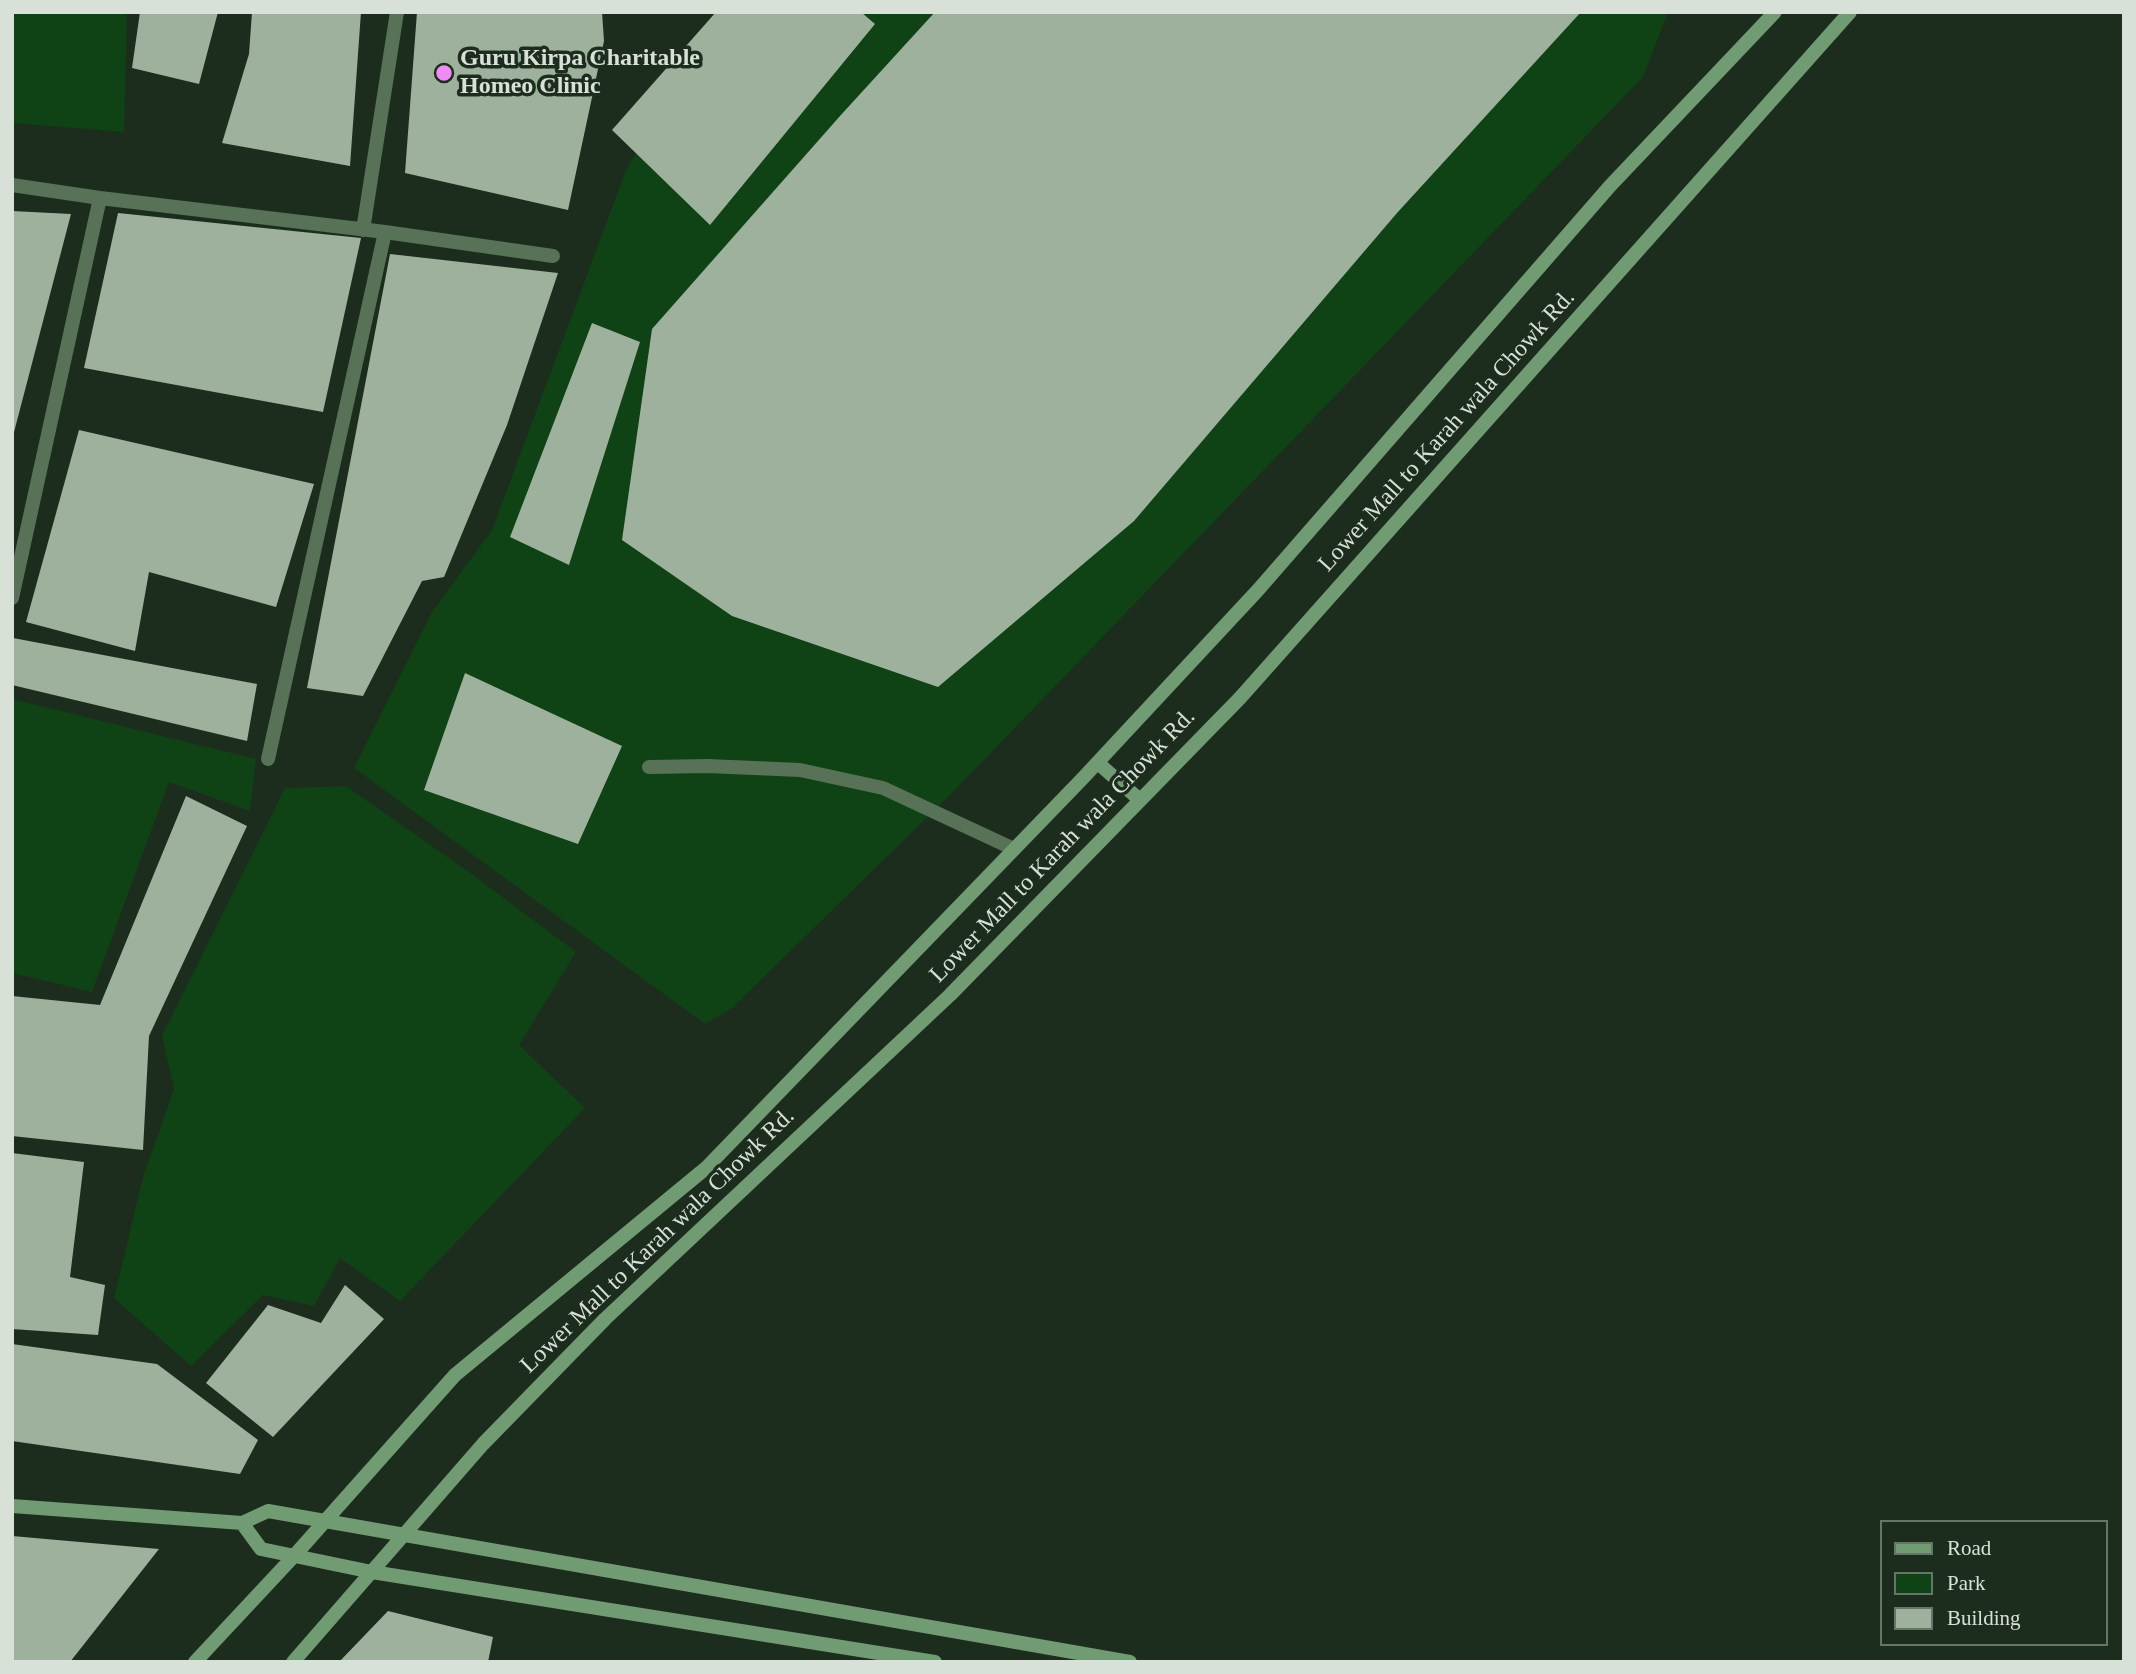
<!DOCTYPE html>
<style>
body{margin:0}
#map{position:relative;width:2136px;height:1674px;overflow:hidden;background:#1d2d1d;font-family:"Times New Roman",serif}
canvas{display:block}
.frame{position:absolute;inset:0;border:14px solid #d7e1d7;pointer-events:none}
.legend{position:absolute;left:1880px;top:1520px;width:228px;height:126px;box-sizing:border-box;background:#1d2d1d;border:2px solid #677567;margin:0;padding:9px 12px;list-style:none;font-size:21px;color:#d7e1d7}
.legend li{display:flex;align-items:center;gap:14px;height:35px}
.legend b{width:35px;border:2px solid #677567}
</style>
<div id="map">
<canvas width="2136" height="1674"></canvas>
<div class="frame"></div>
<ul class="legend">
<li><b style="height:9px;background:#719b72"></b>Road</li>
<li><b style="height:19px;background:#0f4214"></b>Park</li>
<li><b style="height:19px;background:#9eb19d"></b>Building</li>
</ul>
</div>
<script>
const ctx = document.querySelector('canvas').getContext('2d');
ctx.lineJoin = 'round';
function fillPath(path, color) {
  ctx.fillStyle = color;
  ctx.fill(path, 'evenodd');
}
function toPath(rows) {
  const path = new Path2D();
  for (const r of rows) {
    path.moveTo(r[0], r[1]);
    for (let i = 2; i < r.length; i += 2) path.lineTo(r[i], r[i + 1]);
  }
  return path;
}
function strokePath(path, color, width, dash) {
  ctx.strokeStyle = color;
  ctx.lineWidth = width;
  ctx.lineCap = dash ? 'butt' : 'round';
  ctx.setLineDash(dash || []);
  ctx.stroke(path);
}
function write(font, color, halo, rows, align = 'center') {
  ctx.font = font + ' "Times New Roman",serif';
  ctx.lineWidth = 7;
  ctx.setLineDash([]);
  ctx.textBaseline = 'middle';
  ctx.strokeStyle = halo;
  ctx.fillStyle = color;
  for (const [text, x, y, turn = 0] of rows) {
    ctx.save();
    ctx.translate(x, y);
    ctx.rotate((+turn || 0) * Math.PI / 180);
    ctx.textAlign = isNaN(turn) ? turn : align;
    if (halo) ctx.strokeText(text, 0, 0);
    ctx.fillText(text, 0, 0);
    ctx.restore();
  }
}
const green = toPath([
 [12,12,127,12,124,132,12,123],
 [714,12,1668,12,1643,77,951,794,732,1008,705,1024,354,768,432,612,492,530,625,173],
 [12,699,256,759,250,811,169,782,92,992,12,973],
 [346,786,469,872,576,952,519,1045,585,1108,400,1301,340,1258,314,1306,263,1295,191,1366,114,1298,143,1177,174,1089,162,1036,285,788]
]);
const building = toPath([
 [140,12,218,12,199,84,132,68],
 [252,12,361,12,350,166,222,143,249,54],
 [417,12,602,12,604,41,568,210,405,173],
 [716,12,861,12,875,24,710,225,612,130],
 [935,12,1581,12,1397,213,1134,521,938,687,732,616,622,540,652,329,840,116],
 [12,211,71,214,13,436,12,436],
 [118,213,361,238,323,412,84,368],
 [390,254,558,273,507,425,444,577,422,581,363,696,307,688],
 [592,323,640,342,569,565,510,537],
 [79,430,314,484,276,607,149,572,135,651,26,622],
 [13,638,257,684,247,741,12,685],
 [465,673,622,746,578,844,424,790],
 [186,796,247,826,149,1036,143,1150,12,1136,12,996,100,1005],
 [12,1153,84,1162,70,1277,105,1285,98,1335,12,1329],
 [345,1285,384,1319,273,1437,206,1383,268,1305,321,1323],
 [12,1344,157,1364,258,1440,240,1474,12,1441],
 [12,1536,159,1549,70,1662,12,1662],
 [388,1611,493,1637,488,1662,339,1662]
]);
const lane = toPath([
 [649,767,708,766,800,770,883,788,1014,849]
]);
const street = toPath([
 [12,185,100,198,385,232,553,256],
 [363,230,397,12],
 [12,598,100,198],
 [268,759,385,232]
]);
const secondary = toPath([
 [1098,763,1140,800],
 [12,1506,242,1523,268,1511,1130,1662],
 [242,1523,261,1549,372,1572,935,1662],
 [195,1662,294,1556,455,1375,706,1168,1083,778,1258,590,1610,186,1775,12],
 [293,1662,483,1444,605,1319,950,995,1240,698,1850,12]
]);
const markers = [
 [444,73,9,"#ef8bf6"]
];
const poiNames = [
 ["Guru Kirpa Charitable",460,59],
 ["Homeo Clinic",460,87]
];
const streetNames = [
 ["Lower Mall to Karah wala Chowk Rd.",1447,431,-48],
 ["Lower Mall to Karah wala Chowk Rd.",1063,846,-46],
 ["Lower Mall to Karah wala Chowk Rd.",658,1241,-44]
];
fillPath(green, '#0f4214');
fillPath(building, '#9eb19d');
strokePath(lane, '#587258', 14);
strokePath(street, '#587258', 14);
strokePath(secondary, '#719b72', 14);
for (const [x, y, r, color] of markers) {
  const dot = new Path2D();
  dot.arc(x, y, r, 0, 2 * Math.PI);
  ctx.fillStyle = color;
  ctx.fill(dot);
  strokePath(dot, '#1d2d1d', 2.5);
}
write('bold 24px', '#d7e1d7', '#1d2d1d', poiNames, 'left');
write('24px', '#d7e1d7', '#1d2d1d', streetNames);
</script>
